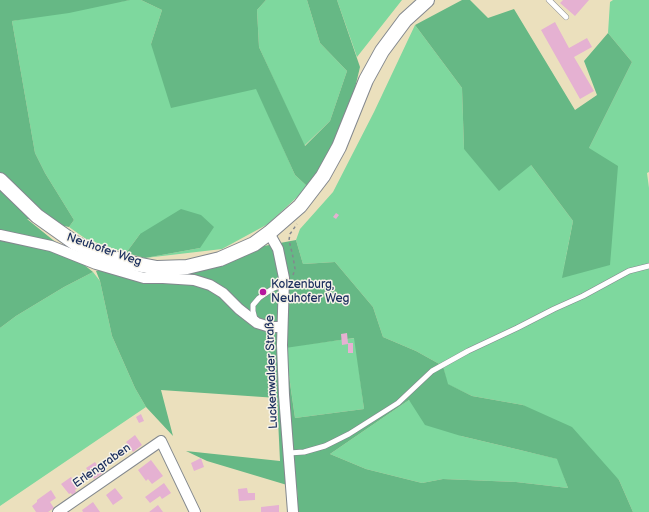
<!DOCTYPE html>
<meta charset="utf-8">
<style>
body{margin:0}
canvas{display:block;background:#ebe0bd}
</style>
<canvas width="649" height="512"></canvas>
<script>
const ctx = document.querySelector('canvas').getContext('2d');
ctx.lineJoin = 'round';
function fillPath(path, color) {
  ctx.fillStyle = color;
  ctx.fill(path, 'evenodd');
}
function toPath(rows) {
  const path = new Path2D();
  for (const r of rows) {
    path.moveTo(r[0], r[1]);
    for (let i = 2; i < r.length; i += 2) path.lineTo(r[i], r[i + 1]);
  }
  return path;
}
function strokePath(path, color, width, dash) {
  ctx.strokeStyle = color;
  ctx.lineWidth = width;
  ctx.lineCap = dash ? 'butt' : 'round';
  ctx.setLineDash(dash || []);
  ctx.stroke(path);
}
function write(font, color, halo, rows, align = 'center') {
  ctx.font = font + ' "Balsamiq Sans",sans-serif';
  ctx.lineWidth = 3;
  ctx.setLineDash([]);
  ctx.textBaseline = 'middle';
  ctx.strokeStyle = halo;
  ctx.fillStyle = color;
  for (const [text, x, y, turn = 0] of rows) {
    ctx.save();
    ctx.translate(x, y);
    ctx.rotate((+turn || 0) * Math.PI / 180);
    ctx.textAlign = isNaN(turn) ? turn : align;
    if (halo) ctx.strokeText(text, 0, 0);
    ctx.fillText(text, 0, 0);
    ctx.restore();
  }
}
const green = toPath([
 [129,0,141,0,162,10,151,44,257,89,295,175,308,187,268,224,222,249,145,258,200,248,140,234,126,253,86,239,69,227,74,220,45,173,35,153,12,21],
 [266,0,307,0,320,43,347,71,330,121,304,146,259,47,257,10],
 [337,0,402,0,357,57],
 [613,0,649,0,649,172,647,173,649,188,649,512,633,512,619,480,523,405,472,396,447,384,443,366,416,351,383,337,373,307,335,262,303,264,296,240,300,229,333,192,374,112,415,25,462,88,464,149,531,165,573,221,562,277,589,148,632,62,608,33,610,2],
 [93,272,100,281,112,336,135,388,146,407,0,506,0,328,16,316,64,287],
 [355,338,364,409,295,418,285,347],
 [409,400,461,436,520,450,558,459,568,488,516,482,443,479,422,483,366,469,330,454]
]);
const forest = toPath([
 [0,0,130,0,69,13,12,21,35,153,45,173,74,220,69,227,27,219,48,236,93,272,64,287,16,316,0,328],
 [141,0,266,0,257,10,259,47,305,146,330,121,347,71,320,43,307,0,337,0,360,67,351,105,335,138,325,162,308,187,295,175,256,89,171,108,151,44,162,10],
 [462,0,470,0,488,18,514,9,575,110,597,95,584,61,608,33,632,62,589,148,618,166,610,265,562,278,573,221,531,165,499,191,464,149,462,88,415,25],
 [181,209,201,215,214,227,200,248,145,258,126,253,140,234],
 [296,240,303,264,335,262,373,307,383,337,416,351,443,366,448,384,472,396,523,405,572,427,619,480,633,512,298,512,297,488,207,461,186,451,280,461,277,398,161,390,173,436,146,407,135,388,112,336,100,281,96,271,109,268,132,276,221,263,264,246],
 [354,338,364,409,295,418,285,348],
 [409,400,425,425,461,436,520,450,557,459,568,488,516,482,443,479,422,483,366,469,330,454]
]);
const building = toPath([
 [563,0,589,0,575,16,560,3],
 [555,22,569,48,587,38,592,47,574,57,594,91,580,99,541,30],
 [336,213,339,215,336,219,333,217],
 [347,333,348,343,353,343,353,353,348,353,348,344,342,345,341,334],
 [141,414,144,421,139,423,136,417],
 [135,435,142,445,133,452,126,442],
 [201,458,204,467,194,471,191,463],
 [151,460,163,476,152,484,148,479,146,481,138,470],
 [95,462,103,473,94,479,86,468],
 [71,477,79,487,75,490,76,492,72,495,71,493,69,494,61,484],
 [164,483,171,493,162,499,160,496,150,503,145,497],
 [115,488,123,498,113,505,106,495],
 [247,488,248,493,255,493,255,500,239,501,238,489],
 [51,490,56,498,50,502,54,508,48,512,36,512,32,506,37,502,37,500],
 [93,502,100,512,83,512,82,510],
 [158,505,163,512,149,512],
 [279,505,279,512,261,512,261,507]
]);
const path = toPath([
 [293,275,295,269,293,257,289,240,290,234,297,224]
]);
const service = toPath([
 [549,0,566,17],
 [255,319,253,311,253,305,259,298,272,289,284,284],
 [289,453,304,452,325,446,349,434,398,403,432,371,468,351,517,328,554,309,583,296,629,271,649,266]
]);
const minor = toPath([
 [269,233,278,249,284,278,282,345,284,395,293,512],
 [0,235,51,246,96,264,144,278,163,278,194,280,210,285,223,293,239,309,257,323,270,327,282,327],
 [58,512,161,441,195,512]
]);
const secondary = toPath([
 [0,180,37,216,75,243,103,255,131,263,157,268,187,267,220,259,254,244,269,233,300,206,323,176,339,147,366,80,382,51,405,20,427,0]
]);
const markers = [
 [263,292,4,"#b5179e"]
];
const streetNames = [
 ["Neuhofer Weg",104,250,19],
 ["Luckenwalder Straße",272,372,-92],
 ["Erlengraben",102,466,-35]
];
const poiNames = [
 ["Kolzenburg,",271,285],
 ["Neuhofer Weg",271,299]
];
fillPath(green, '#7ed89e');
fillPath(forest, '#66b885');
fillPath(building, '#e5b1d2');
strokePath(service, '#83888e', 6);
strokePath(minor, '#83888e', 12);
strokePath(secondary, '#83888e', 16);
strokePath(path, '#83888e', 1.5, [3, 3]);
strokePath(service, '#fff', 5);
strokePath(minor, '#fff', 10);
strokePath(secondary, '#fff', 14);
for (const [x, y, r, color] of markers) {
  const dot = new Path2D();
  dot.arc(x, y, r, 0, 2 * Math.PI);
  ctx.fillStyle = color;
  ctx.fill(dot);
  strokePath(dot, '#f7f3e8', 1.5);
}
write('12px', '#1b2f5e', '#f7f3e8', streetNames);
write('12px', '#1b2f5e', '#f7f3e8', poiNames, 'left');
</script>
